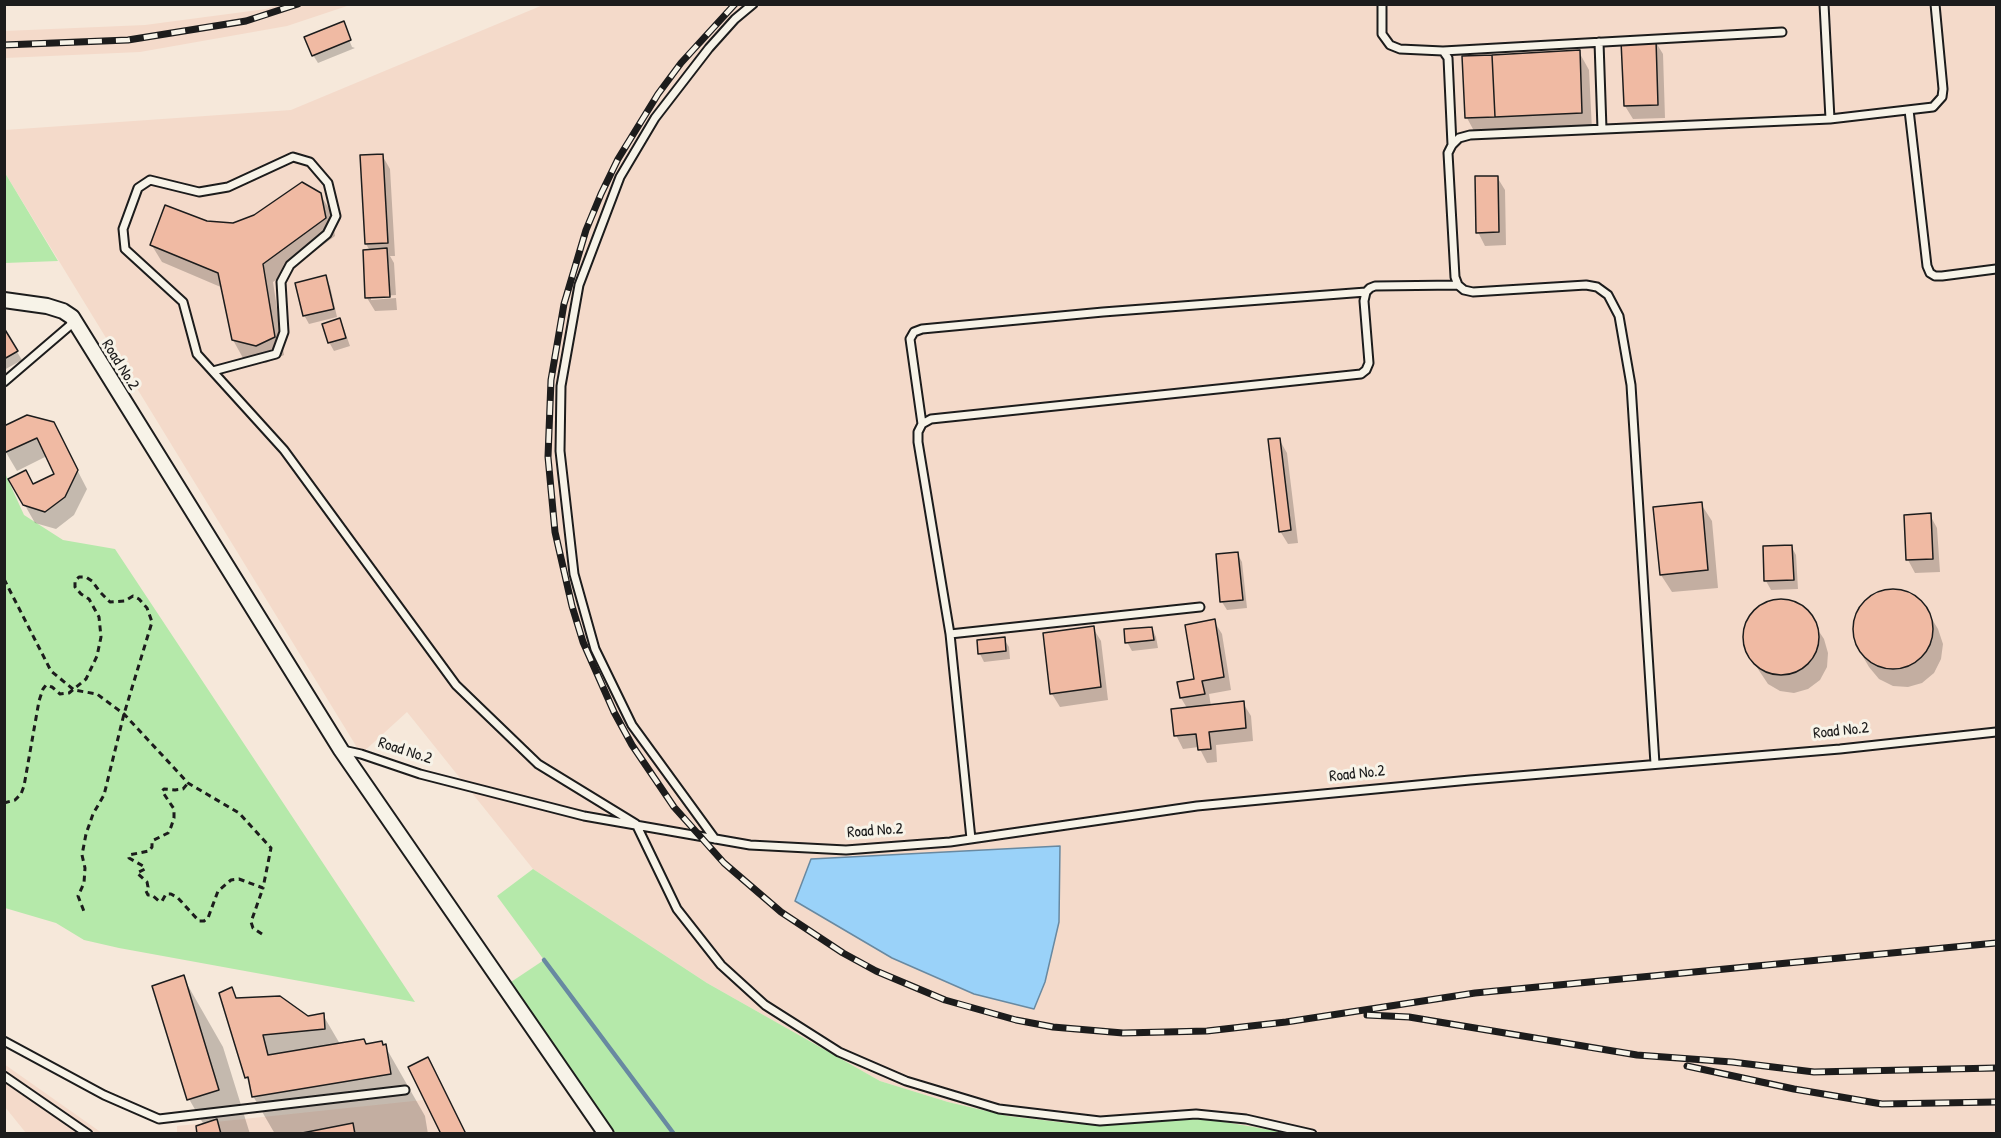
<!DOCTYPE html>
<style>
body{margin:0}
#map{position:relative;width:2001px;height:1138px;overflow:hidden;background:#f6e8da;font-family:"Patrick Hand",sans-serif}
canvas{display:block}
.frame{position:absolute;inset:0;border:6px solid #1c1c1c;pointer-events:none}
</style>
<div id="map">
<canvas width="2001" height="1138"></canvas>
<div class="frame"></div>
</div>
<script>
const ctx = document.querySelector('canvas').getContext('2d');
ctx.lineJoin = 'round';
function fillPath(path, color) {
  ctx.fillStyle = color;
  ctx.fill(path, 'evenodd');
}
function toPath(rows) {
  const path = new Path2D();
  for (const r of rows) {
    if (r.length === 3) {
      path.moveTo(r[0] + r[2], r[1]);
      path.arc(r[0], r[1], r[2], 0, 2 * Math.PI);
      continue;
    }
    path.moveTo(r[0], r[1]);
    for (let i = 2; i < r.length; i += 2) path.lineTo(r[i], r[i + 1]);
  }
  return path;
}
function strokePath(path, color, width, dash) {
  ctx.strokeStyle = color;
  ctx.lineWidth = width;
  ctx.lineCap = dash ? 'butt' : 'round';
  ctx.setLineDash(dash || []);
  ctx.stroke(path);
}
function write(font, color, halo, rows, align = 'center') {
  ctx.font = font + ' "Patrick Hand",sans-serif';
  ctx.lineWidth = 6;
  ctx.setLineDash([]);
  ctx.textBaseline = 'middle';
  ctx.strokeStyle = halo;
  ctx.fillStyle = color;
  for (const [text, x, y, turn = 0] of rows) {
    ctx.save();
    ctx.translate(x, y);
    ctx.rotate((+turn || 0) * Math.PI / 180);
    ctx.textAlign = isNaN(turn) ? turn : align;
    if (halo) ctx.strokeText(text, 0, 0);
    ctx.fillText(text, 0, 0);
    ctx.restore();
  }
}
const built = toPath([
 [278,5,350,5,287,26,140,52,5,58,5,31,145,25,266,9],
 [543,5,1996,5,1996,1133,1289,1134,1207,1119,1076,1124,1008,1116,948,1102,880,1081,707,983,533,869,407,712,361,754,5,173,5,130,291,110],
 [4,1064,102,1133,26,1133,5,1107],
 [432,1099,454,1133,177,1134,177,1126]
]);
const green = toPath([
 [4,173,5,173,58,261,5,263],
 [4,471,24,515,63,540,115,549,415,1002,119,948,84,940,56,923,5,908],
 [533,869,707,983,880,1081,948,1102,1008,1116,1076,1124,1207,1119,1289,1133,606,1133,505,986,544,960,497,896]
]);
const water = toPath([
 [1060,846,1059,922,1045,982,1034,1009,974,994,892,958,795,901,811,859,1060,846]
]);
const shadow = toPath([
 [345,30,352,47,355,48,318,63,313,55],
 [1655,41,1663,54,1665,118,1633,119,1625,106],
 [1579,52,1589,70,1592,130,1506,134,1504,130,1474,131,1467,118,1464,58],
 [382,155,390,169,395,256,390,256,394,263,396,295,371,297,371,300,396,298,397,310,375,311,367,298,364,251,370,251,366,244],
 [1497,177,1505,190,1506,245,1485,246,1478,232],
 [320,194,331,212,335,236,273,282,284,355,266,363,243,358,233,340,223,288,162,262,151,244,207,223,233,224],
 [325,277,330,286,337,317,309,324,304,315],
 [340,320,344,329,350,346,334,351,329,342],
 [4,331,22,360,4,370],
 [53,423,87,489,74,515,56,529,35,523,10,479,26,472,34,485,56,475,47,456,17,471,4,449],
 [1279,439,1287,453,1298,543,1288,544,1280,531],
 [1701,504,1712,521,1718,588,1672,592,1661,575],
 [1930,515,1937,528,1940,572,1915,573,1908,560],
 [1791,546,1796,555,1798,589,1771,590,1766,581,1764,548],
 [1237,553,1242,562,1247,608,1227,610,1222,602],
 [1889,590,1904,592,1917,598,1927,611,1938,629,1943,644,1941,659,1934,673,1922,683,1908,687,1893,686,1879,679,1869,667,1858,648,1854,633,1855,618,1862,604,1874,595],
 [1778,600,1792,602,1804,609,1824,639,1828,653,1827,667,1820,680,1808,689,1794,693,1780,691,1768,684,1748,654,1744,640,1746,626,1753,613,1764,604],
 [1214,621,1222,634,1231,690,1209,694,1211,706,1243,703,1251,716,1253,741,1216,745,1217,762,1207,763,1199,747,1183,749,1176,735,1187,708,1181,698,1196,680],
 [1093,628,1101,641,1108,700,1060,707,1052,694],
 [1152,628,1156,637,1158,648,1132,651,1127,642],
 [1004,639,1009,647,1010,659,984,662,980,654],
 [183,977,223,1047,250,1134,199,1134,204,1125,189,1099],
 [237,999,308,1017,323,1015,340,1044,385,1046,425,1116,428,1134,275,1134,253,1096,251,1084,247,1077]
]);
const stream = toPath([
 [544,960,674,1134]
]);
const building = toPath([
 [344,21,351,40,312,56,304,37,344,21],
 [1656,40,1658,105,1624,106,1621,41,1656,40],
 [1580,50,1582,113,1495,117,1492,55,1580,50],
 [1492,55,1495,117,1465,118,1462,56,1492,55],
 [383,154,388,243,365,244,360,155,383,154],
 [1475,176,1498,176,1499,232,1476,233,1475,176],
 [302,182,321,193,326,218,263,264,275,337,256,346,232,340,218,273,150,245,165,205,207,221,233,223,254,215,302,182],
 [387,248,390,297,365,298,363,250,387,248],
 [326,275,334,309,303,316,295,283,326,275],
 [340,318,346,338,328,343,322,324,340,318],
 [4,328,18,351,4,359,4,328],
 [27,415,54,422,78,470,65,497,45,512,23,505,8,479,26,470,33,484,54,474,37,438,4,453,4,426,27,415],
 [1280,438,1291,530,1279,532,1268,439,1280,438],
 [1702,502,1708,570,1660,575,1653,507,1702,502],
 [1931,513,1933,559,1906,560,1904,515,1931,513],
 [1792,545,1794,580,1764,581,1763,546,1792,545],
 [1238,552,1243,600,1220,602,1216,554,1238,552],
 [1893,629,40],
 [1781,637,38],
 [1215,619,1224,677,1202,681,1205,694,1180,698,1177,682,1194,679,1185,625,1215,619],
 [1094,626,1101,687,1050,694,1043,633,1094,626],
 [1152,627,1154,640,1125,643,1124,629,1152,627],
 [1005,637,1006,651,978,654,977,640,1005,637],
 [1244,701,1246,728,1209,732,1211,749,1198,750,1196,734,1174,736,1171,709,1244,701],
 [184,975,219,1090,187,1100,152,986,184,975],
 [232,987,236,998,280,996,308,1016,324,1013,325,1029,263,1035,268,1055,364,1039,366,1044,382,1041,383,1045,386,1044,391,1074,252,1097,248,1077,245,1078,219,993,232,987],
 [428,1057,466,1134,441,1134,408,1067,428,1057],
 [217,1119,221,1134,197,1134,196,1126,217,1119],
 [353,1123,355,1134,302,1134,302,1133,353,1123]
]);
const path = toPath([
 [4,579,51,671,74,690,97,694,124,714,188,783,239,813,271,848,263,888,239,879,231,880,218,891,208,918,204,921,199,921,178,898,171,894,166,894,162,901,159,901,152,895,148,895,146,891,148,887,147,882,137,873,145,869,143,866,129,858,129,855,149,851,152,847,152,841,168,833,171,827,174,818,174,809,162,791,164,789,175,790,183,789,188,783],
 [4,803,15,800,21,794,24,786,39,701,43,689,46,685,52,687,60,694,69,693,86,679,97,656,101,637,99,617,89,599,81,594,75,587,75,581,79,577,86,577,92,581,100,592,110,602,125,601,133,596,139,599,147,608,152,622,124,714,104,795,93,814,86,834,82,855,85,868,84,883,78,896,85,914],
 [262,934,253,928,251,922,263,888]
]);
const lane = toPath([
 [1382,4,1382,34,1390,45,1400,49,1443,51,1448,58,1452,145],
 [1824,4,1830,119],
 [1599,42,1602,129],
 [1443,51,1782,32],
 [1909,110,1927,266,1930,273,1935,276,1942,276,1996,269],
 [213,371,276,354,284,332,281,282,290,265,327,234,336,216,328,183,310,162,293,157,228,187,199,192,150,180,138,188,123,229,125,249,183,302,197,354,284,450,456,685,538,764,636,824,677,909,721,965,765,1005,839,1052,906,1081,999,1109,1100,1121,1196,1114,1246,1119,1312,1134],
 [4,382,74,322],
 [922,424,910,339,914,332,922,329,1103,312,1366,292],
 [950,634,1200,607],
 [343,750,361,754,420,774,584,816,750,845,846,850,950,842,1197,806,1470,780,1840,749,1996,732],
 [1655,764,1631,385,1619,316,1608,295,1597,287,1586,285,1473,292,1464,290,1458,285,1455,277,1448,153,1452,145,1459,138,1470,135,1830,119,1933,107,1942,97,1943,89,1935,4],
 [715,839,632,725,595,649,574,574,560,451,561,386,579,285,620,177,655,118,709,48,735,19,753,4],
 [971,839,950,634,918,442,918,432,922,424,931,419,1361,374,1366,370,1369,363,1364,301,1366,292,1370,288,1375,286,1458,285],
 [4,1041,104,1095,159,1119,405,1090],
 [4,1076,88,1134]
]);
const street = toPath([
 [4,300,47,306,63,311,72,317,341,750,606,1134]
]);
const rail = toPath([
 [735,4,681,63,658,94,618,159,601,194,586,230,564,304,551,380,548,457,555,532,572,606,583,642,614,712,632,745,674,807,724,863,781,912,843,953,876,971,945,1000,1016,1020,1053,1027,1123,1033,1207,1031,1286,1022,1475,993,1996,943],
 [4,45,128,40,246,21,298,4],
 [1367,1015,1409,1017,1637,1055,1732,1062,1814,1072,1996,1068],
 [1687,1066,1794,1089,1882,1104,1996,1102]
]);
const streetNames = [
 ["Road No.2",120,365,58],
 ["Road No.2",1841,731,-6],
 ["Road No.2",405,751,18],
 ["Road No.2",1357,774,-6],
 ["Road No.2",875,831,-4]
];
fillPath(built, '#f4daca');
fillPath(green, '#b5e9aa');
fillPath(water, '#9ad2f9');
strokePath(water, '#6889a1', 1.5);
fillPath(shadow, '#0003');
strokePath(stream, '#6889a1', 4.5);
fillPath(building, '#f0baa3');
strokePath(building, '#1c1c1c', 1.5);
strokePath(lane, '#1c1c1c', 11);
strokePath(street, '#1c1c1c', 18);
strokePath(path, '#1c1c1c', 3, [6, 4.5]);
strokePath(lane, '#f7f3e8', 7);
strokePath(street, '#f7f3e8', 14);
strokePath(rail, '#1c1c1c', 7);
strokePath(rail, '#f7f3e8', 4.5, [14]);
write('16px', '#1c1c1c', '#f7f3e8', streetNames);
</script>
